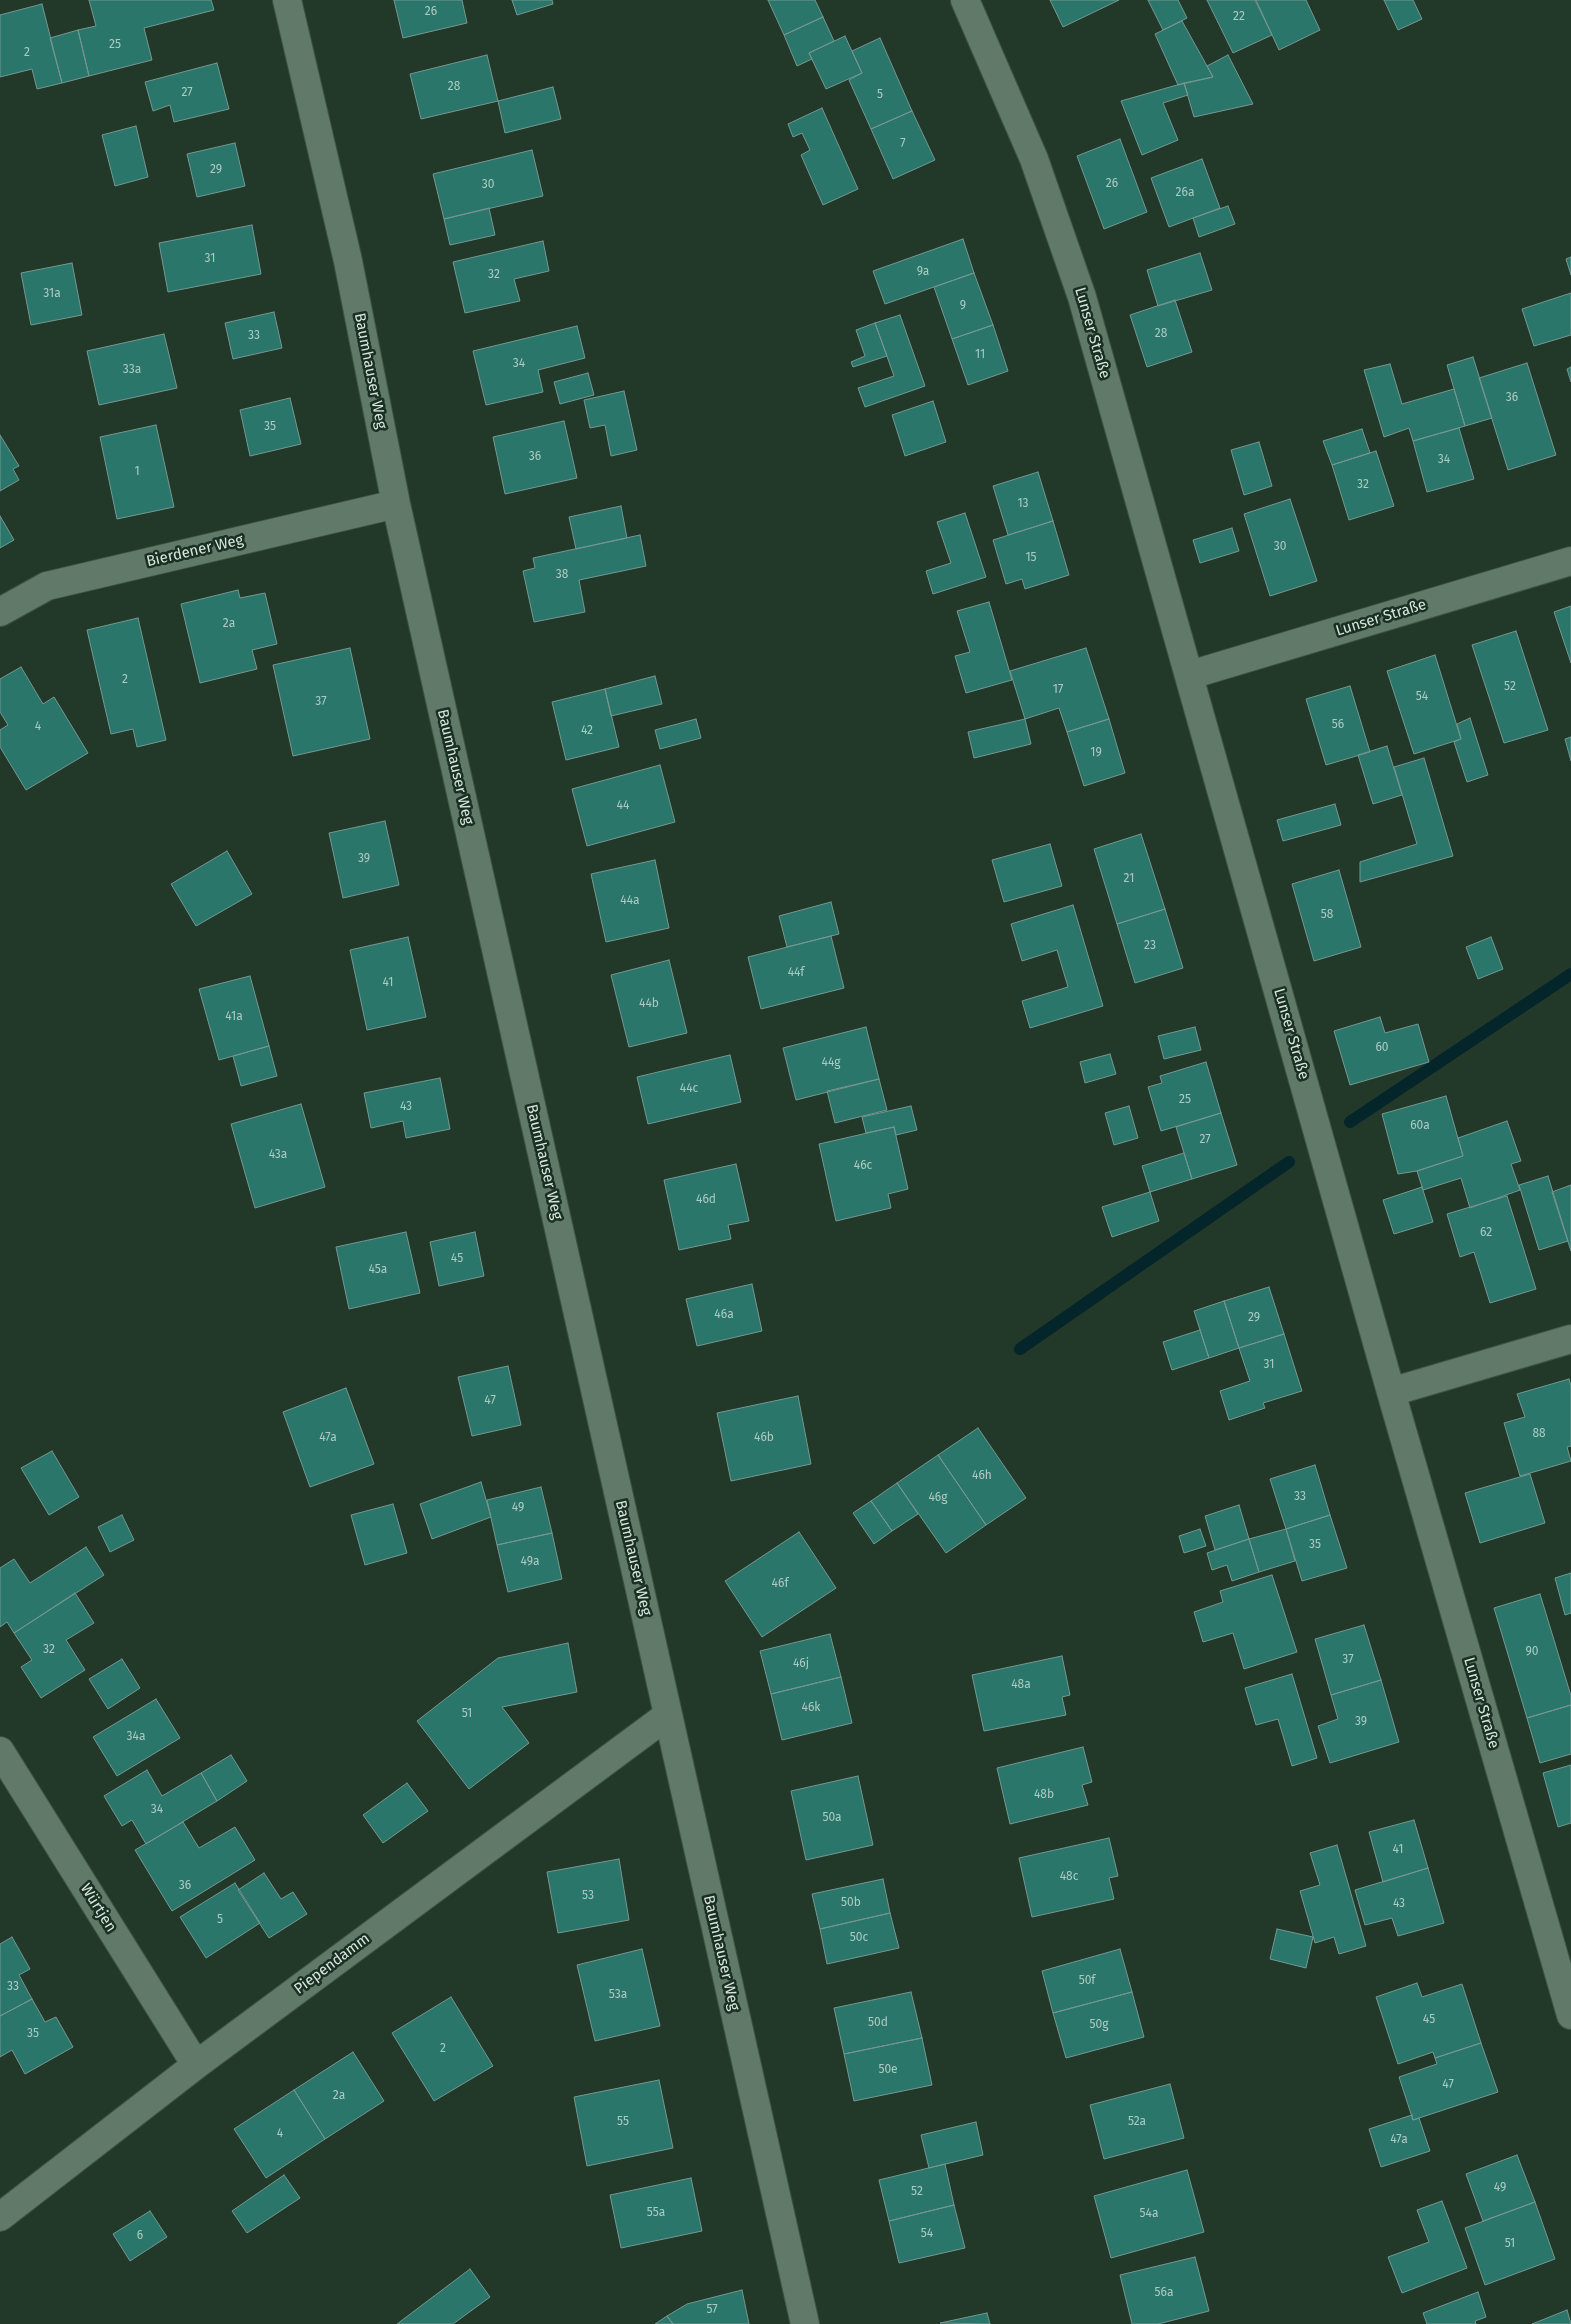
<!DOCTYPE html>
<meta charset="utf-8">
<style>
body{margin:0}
canvas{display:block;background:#22392a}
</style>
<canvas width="1571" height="2324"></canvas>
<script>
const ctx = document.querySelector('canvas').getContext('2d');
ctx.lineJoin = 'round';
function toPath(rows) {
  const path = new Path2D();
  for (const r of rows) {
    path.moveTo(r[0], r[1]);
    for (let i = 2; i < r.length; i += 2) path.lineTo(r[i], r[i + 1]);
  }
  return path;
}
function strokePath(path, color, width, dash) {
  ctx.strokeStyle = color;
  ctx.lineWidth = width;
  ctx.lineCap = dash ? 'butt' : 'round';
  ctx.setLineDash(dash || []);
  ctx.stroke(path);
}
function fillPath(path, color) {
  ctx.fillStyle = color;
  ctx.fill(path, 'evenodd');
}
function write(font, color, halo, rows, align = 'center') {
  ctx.font = font + ' "Fira Sans",sans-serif';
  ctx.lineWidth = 5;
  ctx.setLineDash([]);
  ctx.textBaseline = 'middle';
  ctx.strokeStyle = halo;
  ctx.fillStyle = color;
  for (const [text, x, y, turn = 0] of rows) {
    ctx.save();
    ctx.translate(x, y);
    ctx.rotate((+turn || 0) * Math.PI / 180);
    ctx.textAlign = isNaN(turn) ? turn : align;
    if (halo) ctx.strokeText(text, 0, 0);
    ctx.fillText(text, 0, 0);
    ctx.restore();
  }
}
const stream = toPath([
 [1350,1122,1571,974],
 [1020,1349,1289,1162]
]);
const building = toPath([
 [89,0,211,0,214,10,144,28,152,60,89,76,78,30,96,26,89,0],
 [394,0,462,0,467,23,403,38,394,0],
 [512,0,552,0,553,4,517,15,512,0],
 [768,0,815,0,823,17,784,35,768,0],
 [1050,0,1119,0,1063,27,1050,0],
 [1148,0,1178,0,1187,18,1163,30,1148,0],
 [1207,0,1255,0,1272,35,1233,53,1207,0],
 [1256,0,1306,0,1320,30,1279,50,1256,0],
 [1384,0,1413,0,1422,19,1398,30,1384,0],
 [42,4,62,83,37,89,32,69,0,77,0,15,42,4],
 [823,17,834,41,809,53,812,59,797,66,784,35,823,17],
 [1182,21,1207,66,1213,77,1178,85,1155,34,1182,21],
 [78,30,89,76,62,83,50,38,78,30],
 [845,36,862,73,826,89,809,53,845,36],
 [880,38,912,111,871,129,849,80,862,73,852,51,880,38],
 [487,55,498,101,421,119,410,74,487,55],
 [1228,55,1253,104,1194,117,1184,83,1213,77,1207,66,1228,55],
 [217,63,229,109,174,122,170,105,153,111,145,82,217,63],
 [1184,83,1188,95,1163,103,1178,140,1142,155,1121,101,1184,83],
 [553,87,561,119,505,133,498,101,553,87],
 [822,108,858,189,823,205,801,155,810,150,802,133,793,137,788,124,822,108],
 [912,111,935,160,893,179,871,129,912,111],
 [136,126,148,177,115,186,102,135,136,126],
 [1120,139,1147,212,1104,229,1077,156,1120,139],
 [235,143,245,186,197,197,187,154,235,143],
 [532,150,543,196,444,219,433,174,532,150],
 [1202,159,1220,208,1169,227,1151,178,1202,159],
 [1228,206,1235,224,1199,237,1193,218,1228,206],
 [489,208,495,235,450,245,444,219,489,208],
 [252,225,261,274,168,292,159,243,252,225],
 [963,239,974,273,885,304,873,271,963,239],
 [543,241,549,271,514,279,520,301,465,313,453,262,543,241],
 [1200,253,1212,290,1158,306,1147,270,1200,253],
 [1571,257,1571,275,1566,259,1571,257],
 [72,263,82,315,31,325,21,273,72,263],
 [974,273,993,325,952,339,934,287,974,273],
 [1571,293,1571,335,1534,346,1522,309,1571,293],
 [1175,300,1192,352,1147,367,1130,315,1175,300],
 [274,312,282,348,233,359,225,323,274,312],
 [900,315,925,386,865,407,858,388,894,376,875,323,900,315],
 [875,323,887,356,853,367,851,362,865,356,856,330,875,323],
 [993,325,1008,371,968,385,952,339,993,325],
 [577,326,585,358,538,370,543,392,486,405,473,351,577,326],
 [164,334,177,388,99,405,87,351,164,334],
 [1473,357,1492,418,1465,426,1447,365,1473,357],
 [1527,363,1556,455,1508,470,1479,378,1527,363],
 [1390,364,1402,404,1454,389,1465,426,1413,441,1409,428,1384,437,1364,370,1390,364],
 [1571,367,1571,382,1567,369,1571,367],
 [588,373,594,395,560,404,554,382,588,373],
 [624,391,637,450,611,456,605,425,590,428,584,400,624,391],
 [290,398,301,444,250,456,240,410,290,398],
 [933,401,946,442,905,456,892,415,933,401],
 [564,421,577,478,505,494,493,437,564,421],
 [156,425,174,507,117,519,100,437,156,425],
 [1459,428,1474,479,1427,492,1413,441,1459,428],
 [1362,429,1370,453,1332,465,1323,441,1362,429],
 [0,435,19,466,13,469,19,480,0,491,0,435],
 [1259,442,1272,486,1244,495,1231,450,1259,442],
 [1376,451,1394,506,1349,520,1332,465,1376,451],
 [1038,472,1053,521,1008,535,993,486,1038,472],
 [1290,499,1317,581,1270,596,1244,514,1290,499],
 [621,506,627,538,576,549,569,517,621,506],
 [965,513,986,577,933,594,926,571,951,563,937,522,965,513],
 [0,516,14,540,0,548,0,516],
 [1053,521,1069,575,1025,589,1022,579,1006,584,993,540,1053,521],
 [1232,528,1239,551,1200,563,1193,540,1232,528],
 [640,535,646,566,579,580,585,612,534,622,523,571,535,568,533,558,640,535],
 [238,590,240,598,265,593,277,644,252,650,257,669,200,683,181,604,238,590],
 [989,602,1012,680,966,693,955,656,970,652,957,611,989,602],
 [1571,606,1571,663,1554,612,1571,606],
 [138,618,166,740,137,747,133,729,111,734,87,630,138,618],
 [1516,631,1548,730,1504,743,1472,645,1516,631],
 [350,648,370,739,293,756,273,665,350,648],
 [1086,648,1109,719,1067,732,1059,708,1025,719,1010,671,1086,648],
 [1435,655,1461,739,1414,754,1387,671,1435,655],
 [21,667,43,704,54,697,88,753,26,790,0,747,0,730,8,725,0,712,0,679,21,667],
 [655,676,662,704,611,716,605,689,655,676],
 [1350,686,1370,752,1326,765,1306,699,1350,686],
 [605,689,619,747,566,760,552,702,605,689],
 [1470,718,1488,775,1467,782,1454,742,1461,739,1457,724,1470,718],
 [696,719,701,738,660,749,655,730,696,719],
 [1025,719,1031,744,974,758,968,732,1025,719],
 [1109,719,1125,773,1084,786,1067,732,1109,719],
 [1571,737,1571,761,1565,739,1571,737],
 [1387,746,1402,795,1373,804,1358,755,1387,746],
 [1424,758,1453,856,1360,882,1360,862,1417,844,1394,767,1424,758],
 [660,765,675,822,587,846,572,789,660,765],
 [1335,804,1341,825,1283,841,1277,820,1335,804],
 [385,821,399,885,343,898,329,833,385,821],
 [1141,834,1165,909,1117,924,1094,849,1141,834],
 [1050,844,1062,886,1004,902,992,860,1050,844],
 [227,851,252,894,196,926,171,884,227,851],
 [655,860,669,928,606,942,591,874,655,860],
 [1339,870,1361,947,1314,961,1292,884,1339,870],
 [831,902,839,934,787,947,779,916,831,902],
 [1073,905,1103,1006,1030,1028,1022,1001,1068,987,1057,950,1022,961,1011,924,1073,905],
 [1165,909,1183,968,1135,983,1117,924,1165,909],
 [831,936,844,988,761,1009,748,957,831,936],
 [408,937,426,1017,367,1030,350,950,408,937],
 [1491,937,1503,969,1478,979,1466,947,1491,937],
 [669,960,687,1033,629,1047,611,975,669,960],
 [250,976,269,1046,219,1060,199,989,250,976],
 [1380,1017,1385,1033,1418,1024,1429,1062,1350,1085,1334,1031,1380,1017],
 [866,1027,879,1079,796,1100,783,1048,866,1027],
 [1195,1027,1201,1050,1164,1059,1158,1036,1195,1027],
 [269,1046,277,1076,241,1086,233,1056,269,1046],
 [1110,1054,1116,1074,1085,1083,1080,1062,1110,1054],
 [730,1055,741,1102,648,1124,637,1077,730,1055],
 [1206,1062,1221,1113,1161,1131,1148,1087,1162,1083,1160,1076,1206,1062],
 [440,1078,450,1129,406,1138,403,1121,371,1128,364,1093,440,1078],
 [879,1079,887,1110,835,1123,827,1091,879,1079],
 [1446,1096,1463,1156,1417,1171,1398,1174,1382,1114,1446,1096],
 [301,1104,325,1187,255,1208,231,1124,301,1104],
 [911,1106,917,1130,896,1135,894,1127,866,1133,862,1117,911,1106],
 [1129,1106,1138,1138,1114,1145,1105,1113,1129,1106],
 [1221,1113,1237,1165,1192,1179,1176,1127,1221,1113],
 [1507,1121,1521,1161,1511,1164,1520,1190,1470,1208,1461,1178,1423,1190,1417,1171,1463,1156,1458,1138,1507,1121],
 [894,1127,908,1189,888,1194,891,1208,836,1221,819,1144,894,1127],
 [1184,1153,1192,1179,1150,1192,1142,1166,1184,1153],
 [736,1164,749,1221,728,1225,731,1239,679,1250,664,1180,736,1164],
 [1548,1176,1568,1241,1539,1250,1519,1185,1548,1176],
 [1571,1185,1571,1251,1552,1192,1571,1185],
 [1422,1187,1433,1222,1394,1234,1383,1200,1422,1187],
 [1150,1192,1159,1221,1112,1237,1102,1207,1150,1192],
 [1507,1196,1536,1289,1490,1303,1474,1252,1460,1257,1447,1214,1507,1196],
 [406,1232,420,1293,349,1309,336,1247,406,1232],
 [475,1232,484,1276,439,1286,430,1242,475,1232],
 [752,1284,762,1331,697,1346,686,1299,752,1284],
 [1269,1287,1284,1334,1239,1348,1224,1301,1269,1287],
 [1224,1301,1239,1348,1209,1358,1194,1311,1224,1301],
 [1200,1330,1209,1358,1172,1370,1163,1342,1200,1330],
 [1284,1334,1302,1391,1263,1403,1265,1408,1229,1420,1220,1391,1250,1381,1239,1348,1284,1334],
 [508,1366,521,1425,472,1436,458,1377,508,1366],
 [1569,1379,1571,1386,1571,1446,1567,1447,1571,1461,1520,1476,1504,1423,1525,1417,1517,1394,1569,1379],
 [346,1388,374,1464,310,1487,283,1412,346,1388],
 [798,1396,811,1464,731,1481,717,1413,798,1396],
 [978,1428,1026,1498,986,1525,938,1455,978,1428],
 [52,1451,79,1497,49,1515,21,1468,52,1451],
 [938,1455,986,1525,946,1553,897,1483,938,1455],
 [1315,1465,1330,1515,1286,1529,1270,1479,1315,1465],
 [1530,1474,1545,1523,1480,1543,1465,1493,1530,1474],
 [481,1482,491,1517,432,1539,420,1504,481,1482],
 [897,1483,918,1514,892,1531,871,1501,897,1483],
 [541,1487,552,1533,497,1545,487,1500,541,1487],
 [871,1501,892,1531,874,1544,853,1513,871,1501],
 [393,1504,407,1553,365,1565,351,1515,393,1504],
 [1239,1505,1249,1539,1215,1550,1205,1516,1239,1505],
 [122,1515,134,1540,110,1552,98,1527,122,1515],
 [1330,1515,1347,1568,1302,1581,1286,1529,1330,1515],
 [1200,1529,1206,1546,1184,1553,1179,1536,1200,1529],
 [1286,1529,1295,1561,1259,1572,1249,1539,1286,1529],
 [799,1532,836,1588,762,1637,725,1581,799,1532],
 [552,1533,562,1579,508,1592,497,1545,552,1533],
 [1249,1539,1259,1572,1232,1581,1227,1565,1212,1570,1207,1553,1249,1539],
 [86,1547,104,1575,14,1633,7,1622,0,1627,0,1568,14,1559,30,1583,86,1547],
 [1571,1573,1571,1613,1565,1615,1555,1578,1571,1573],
 [1272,1575,1297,1652,1244,1669,1233,1633,1203,1642,1194,1612,1223,1602,1220,1591,1272,1575],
 [75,1593,94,1623,66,1640,85,1670,41,1698,21,1667,32,1660,14,1633,75,1593],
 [1540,1594,1571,1696,1571,1705,1527,1718,1494,1608,1540,1594],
 [1364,1625,1381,1680,1331,1695,1315,1639,1364,1625],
 [830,1634,841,1677,771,1694,760,1651,830,1634],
 [568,1643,577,1692,502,1707,529,1743,469,1789,417,1721,498,1658,568,1643],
 [1062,1656,1070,1695,1062,1697,1066,1715,984,1731,972,1675,1062,1656],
 [122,1659,140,1688,108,1709,89,1679,122,1659],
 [1292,1674,1317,1758,1292,1766,1278,1719,1256,1725,1245,1688,1292,1674],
 [841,1677,852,1723,782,1740,771,1694,841,1677],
 [1381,1680,1399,1742,1330,1763,1318,1726,1338,1719,1331,1695,1381,1680],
 [156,1699,180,1738,117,1776,93,1737,156,1699],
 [1571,1705,1571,1754,1540,1763,1527,1718,1571,1705],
 [1083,1747,1092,1782,1082,1785,1088,1805,1010,1824,997,1768,1083,1747],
 [231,1755,247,1781,217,1801,201,1773,231,1755],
 [1571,1765,1571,1823,1558,1827,1543,1773,1571,1765],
 [147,1770,162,1796,201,1773,217,1801,146,1844,132,1820,122,1826,104,1796,147,1770],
 [858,1776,873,1845,806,1860,791,1791,858,1776],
 [407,1783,428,1811,383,1843,363,1815,407,1783],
 [1414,1820,1428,1868,1383,1882,1369,1832,1414,1820],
 [183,1822,199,1848,235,1827,255,1860,172,1911,135,1850,183,1822],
 [1109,1838,1118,1876,1109,1878,1114,1899,1032,1917,1019,1858,1109,1838],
 [1337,1845,1366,1946,1339,1954,1334,1937,1315,1943,1300,1891,1320,1885,1310,1853,1337,1845],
 [619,1859,629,1920,558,1933,547,1872,619,1859],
 [1428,1868,1444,1923,1398,1936,1392,1918,1365,1925,1355,1890,1428,1868],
 [264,1873,281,1899,293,1892,307,1914,269,1938,238,1890,264,1873],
 [883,1879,890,1913,820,1929,812,1894,883,1879],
 [235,1883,260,1923,206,1958,180,1917,235,1883],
 [890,1913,899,1948,827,1964,820,1929,890,1913],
 [1277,1929,1313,1937,1306,1968,1270,1959,1277,1929],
 [12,1937,30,1969,19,1975,32,1999,0,2016,0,1944,12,1937],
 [642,1949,660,2026,595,2041,577,1965,642,1949],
 [1120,1949,1132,1992,1053,2013,1042,1971,1120,1949],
 [1417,1983,1422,1997,1462,1984,1481,2043,1435,2058,1433,2052,1398,2064,1376,1997,1417,1983],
 [911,1992,922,2038,844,2054,834,2008,911,1992],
 [1132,1992,1144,2037,1066,2058,1053,2013,1132,1992],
 [451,1997,493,2066,434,2101,392,2033,451,1997],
 [32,1999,45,2022,56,2017,73,2047,25,2074,12,2050,0,2057,0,2016,32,1999],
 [922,2038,932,2085,854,2101,844,2054,922,2038],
 [1481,2043,1498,2092,1413,2120,1399,2077,1437,2064,1435,2058,1481,2043],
 [353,2052,384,2101,325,2139,294,2090,353,2052],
 [659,2080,673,2148,587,2166,574,2097,659,2080],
 [1170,2084,1184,2138,1104,2159,1090,2105,1170,2084],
 [294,2090,325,2139,266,2178,234,2129,294,2090],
 [1412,2115,1413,2120,1419,2118,1430,2151,1381,2167,1369,2129,1412,2115],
 [976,2122,983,2155,929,2168,921,2135,976,2122],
 [1517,2155,1535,2202,1483,2221,1466,2174,1517,2155],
 [945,2164,954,2205,889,2221,879,2180,945,2164],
 [1187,2170,1204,2232,1111,2258,1094,2196,1187,2170],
 [284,2175,300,2198,247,2233,232,2211,284,2175],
 [691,2178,702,2231,621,2248,610,2195,691,2178],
 [1442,2201,1467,2268,1402,2293,1388,2257,1429,2242,1417,2210,1442,2201],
 [1535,2202,1555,2259,1485,2285,1465,2228,1535,2202],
 [954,2205,965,2248,899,2263,889,2221,954,2205],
 [150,2211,167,2237,130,2261,113,2234,150,2211],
 [1195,2257,1209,2311,1158,2324,1132,2324,1120,2275,1195,2257],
 [470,2269,490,2297,453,2324,397,2324,470,2269],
 [742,2290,749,2324,673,2324,667,2316,687,2304,742,2290],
 [1478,2292,1486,2317,1475,2321,1476,2324,1427,2324,1423,2313,1478,2292],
 [1567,2310,1571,2324,1532,2324,1567,2310],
 [987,2313,990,2324,940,2323,987,2313],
 [667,2316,673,2324,655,2324,667,2316]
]);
const street = toPath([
 [287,0,348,261,396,504,805,2324],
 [965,0,1034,159,1082,297,1391,1392,1571,2015],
 [0,612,47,586,396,504],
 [1190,675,1571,561],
 [1391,1392,1571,1339],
 [0,1751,196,2065],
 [0,2217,196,2065,668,1715]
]);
const numberNames = [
 ["26",431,12],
 ["22",1239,17],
 ["25",115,45],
 ["2",27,53],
 ["28",454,87],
 ["27",187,93],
 ["5",880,95],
 ["7",903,144],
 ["29",216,170],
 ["26",1112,184],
 ["30",488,185],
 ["26a",1185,193],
 ["31",210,259],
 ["9a",923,272],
 ["32",494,275],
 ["31a",52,294],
 ["9",963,306],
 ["28",1161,334],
 ["33",254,336],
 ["11",980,355],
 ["34",519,364],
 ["33a",132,370],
 ["36",1512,398],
 ["35",270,427],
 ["36",535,457],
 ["34",1444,460],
 ["1",137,472],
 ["32",1363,485],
 ["13",1023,504],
 ["30",1280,547],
 ["15",1031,558],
 ["38",562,575],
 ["2a",229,624],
 ["2",125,680],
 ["52",1510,687],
 ["17",1058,690],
 ["54",1422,697],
 ["37",321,702],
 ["56",1338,725],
 ["4",38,727],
 ["42",587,731],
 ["19",1096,753],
 ["44",623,806],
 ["39",364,859],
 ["21",1129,879],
 ["44a",630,901],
 ["58",1327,915],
 ["23",1150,946],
 ["44f",796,973],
 ["41",388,983],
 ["44b",649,1004],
 ["41a",234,1017],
 ["60",1382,1048],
 ["44g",831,1063],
 ["44c",689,1089],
 ["25",1185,1100],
 ["43",406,1107],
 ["60a",1420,1126],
 ["27",1205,1140],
 ["43a",278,1155],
 ["46c",863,1166],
 ["46d",706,1200],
 ["62",1486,1233],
 ["45",457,1259],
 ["45a",378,1270],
 ["46a",724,1315],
 ["29",1254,1318],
 ["31",1269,1365],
 ["47",490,1401],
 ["88",1539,1434],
 ["47a",328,1438],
 ["46b",764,1438],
 ["46h",982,1476],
 ["33",1300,1497],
 ["46g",938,1498],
 ["49",518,1508],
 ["35",1315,1545],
 ["49a",530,1562],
 ["46f",780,1584],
 ["32",49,1650],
 ["90",1532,1652],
 ["37",1348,1660],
 ["46j",801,1664],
 ["48a",1021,1685],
 ["46k",811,1708],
 ["51",467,1714],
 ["39",1361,1722],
 ["34a",136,1737],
 ["48b",1044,1795],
 ["34",157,1810],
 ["50a",832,1818],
 ["41",1398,1850],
 ["48c",1069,1877],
 ["36",185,1886],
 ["53",588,1896],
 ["50b",851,1903],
 ["43",1399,1904],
 ["5",220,1920],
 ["50c",859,1938],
 ["50f",1087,1981],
 ["33",13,1987],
 ["53a",618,1995],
 ["45",1429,2020],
 ["50d",878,2023],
 ["50g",1099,2025],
 ["35",33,2034],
 ["2",443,2049],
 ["50e",888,2070],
 ["47",1448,2085],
 ["2a",339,2096],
 ["55",623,2122],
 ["52a",1137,2122],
 ["4",280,2134],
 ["47a",1399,2140],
 ["49",1500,2188],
 ["52",917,2192],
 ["55a",656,2213],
 ["54a",1149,2214],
 ["54",927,2234],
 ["6",140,2236],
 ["51",1510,2244],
 ["56a",1164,2293],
 ["57",712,2310]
];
const streetNames = [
 ["Lunser Straße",1092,333,74],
 ["Baumhauser Weg",370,371,79],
 ["Bierdener Weg",195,551,-13],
 ["Lunser Straße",1381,618,-17],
 ["Baumhauser Weg",455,767,77],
 ["Lunser Straße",1291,1034,74],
 ["Baumhauser Weg",544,1162,77],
 ["Baumhauser Weg",633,1558,77],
 ["Lunser Straße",1481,1703,74],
 ["Würtjen",98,1908,58],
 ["Baumhauser Weg",721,1953,77],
 ["Piependamm",332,1964,-37]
];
strokePath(stream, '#04252a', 12);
fillPath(building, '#2a766b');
strokePath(building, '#759790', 1);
strokePath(street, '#3f5348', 30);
strokePath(street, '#607969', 28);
write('12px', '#adcac0', null, numberNames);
write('15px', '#d9e6dd', '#182f21', streetNames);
</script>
